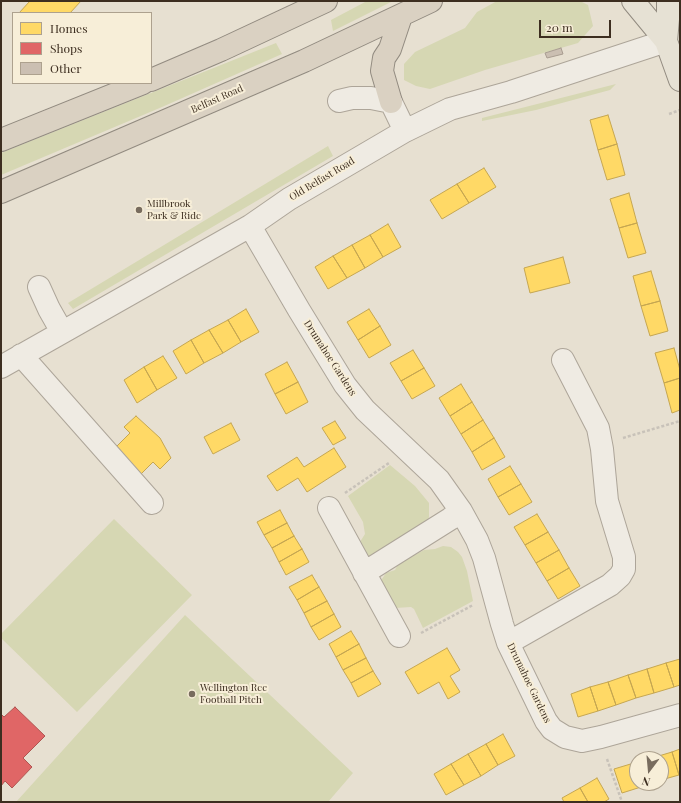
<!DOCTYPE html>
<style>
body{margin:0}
#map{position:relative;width:681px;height:803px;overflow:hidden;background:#e7e0d1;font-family:"Playfair Display",serif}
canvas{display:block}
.frame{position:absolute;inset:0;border:2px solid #3d2e20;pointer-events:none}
.legend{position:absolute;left:12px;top:12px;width:140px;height:72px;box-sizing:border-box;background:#f7eed8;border:1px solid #ada18e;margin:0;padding:5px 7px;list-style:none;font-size:12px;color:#3d2e20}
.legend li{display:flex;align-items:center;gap:8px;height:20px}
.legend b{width:20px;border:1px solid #ada18e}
.north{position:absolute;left:629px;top:751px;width:40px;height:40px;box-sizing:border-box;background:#f7eed8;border:1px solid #ada18e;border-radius:50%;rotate:196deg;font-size:11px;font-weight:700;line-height:16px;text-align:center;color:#3d2e20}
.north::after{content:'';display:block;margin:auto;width:14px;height:18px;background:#786c5e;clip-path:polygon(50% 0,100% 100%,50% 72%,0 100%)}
.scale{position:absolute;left:539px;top:20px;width:72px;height:18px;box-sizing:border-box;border:2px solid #3d2e20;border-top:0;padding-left:5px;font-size:12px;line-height:14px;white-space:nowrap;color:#3d2e20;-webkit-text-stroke:3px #f7eed8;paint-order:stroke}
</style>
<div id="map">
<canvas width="681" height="803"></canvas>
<div class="frame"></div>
<ul class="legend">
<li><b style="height:11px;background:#ffd966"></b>Homes</li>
<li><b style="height:11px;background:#e06666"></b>Shops</li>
<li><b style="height:11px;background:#cbbfb2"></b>Other</li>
</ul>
<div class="north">N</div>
<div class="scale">20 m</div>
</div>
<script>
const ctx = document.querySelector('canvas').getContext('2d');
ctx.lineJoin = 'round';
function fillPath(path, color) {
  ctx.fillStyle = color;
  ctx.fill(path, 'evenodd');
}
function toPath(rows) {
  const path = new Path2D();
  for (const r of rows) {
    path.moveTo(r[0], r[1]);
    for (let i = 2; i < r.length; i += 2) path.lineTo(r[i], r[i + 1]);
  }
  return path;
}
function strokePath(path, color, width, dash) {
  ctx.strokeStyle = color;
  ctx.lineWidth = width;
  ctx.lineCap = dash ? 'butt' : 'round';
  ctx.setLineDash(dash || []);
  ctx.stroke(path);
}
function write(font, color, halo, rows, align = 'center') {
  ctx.font = font + ' "Playfair Display",serif';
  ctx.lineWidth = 4;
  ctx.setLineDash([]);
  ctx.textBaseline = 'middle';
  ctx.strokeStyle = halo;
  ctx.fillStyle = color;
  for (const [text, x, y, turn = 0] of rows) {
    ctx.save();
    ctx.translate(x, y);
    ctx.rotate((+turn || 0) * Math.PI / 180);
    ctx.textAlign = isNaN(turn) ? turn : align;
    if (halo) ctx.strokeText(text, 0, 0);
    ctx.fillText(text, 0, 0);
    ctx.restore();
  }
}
const green = toPath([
 [367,1,393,1,333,31,331,20],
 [497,1,580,1,588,5,593,26,578,43,485,70,430,89,416,86,404,80,404,64,415,52,465,28,477,12],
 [276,43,282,54,162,107,1,175,1,153],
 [616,84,610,90,536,110,482,121,482,118],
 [328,146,333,156,73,309,68,303],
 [390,465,415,486,429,503,429,517,427,524,379,555,369,556,362,555,358,545,365,534,363,522,348,496],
 [114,519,192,595,77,712,1,638,1,634],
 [443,546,451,547,458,552,462,557,467,571,473,601,423,628,414,609,411,607,395,608,381,586,382,579,386,573,395,570,398,564,424,550,435,549],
 [185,615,353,773,328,802,16,802]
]);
const homes = toPath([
 [30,1,81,1,70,13,19,13,30,1],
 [608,115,617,144,598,150,590,120,608,115],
 [617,144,625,175,607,180,598,150,617,144],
 [484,168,496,187,469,203,457,184,484,168],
 [457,184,469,203,442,219,430,200,457,184],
 [629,193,637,223,619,228,610,199,629,193],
 [637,223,646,253,628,258,619,228,637,223],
 [388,224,401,247,383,257,370,235,388,224],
 [370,235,383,257,365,268,352,245,370,235],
 [352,245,365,268,347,278,333,256,352,245],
 [333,256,347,278,328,289,315,267,333,256],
 [563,257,570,283,530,293,524,268,563,257],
 [651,271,660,301,641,306,633,276,651,271],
 [660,301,668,331,650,336,641,306,660,301],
 [246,309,259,332,241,342,228,320,246,309],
 [369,309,380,326,358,340,347,322,369,309],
 [228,320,241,342,223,353,209,330,228,320],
 [380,326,391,345,369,358,358,340,380,326],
 [209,330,223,353,204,363,191,340,209,330],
 [191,340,204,363,186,374,173,351,191,340],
 [674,348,680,370,680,378,664,383,655,353,674,348],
 [413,350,424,368,401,381,390,363,413,350],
 [163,356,177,378,157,390,144,367,163,356],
 [287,362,298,382,275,394,265,374,287,362],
 [144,367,157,390,137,403,124,380,144,367],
 [424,368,435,386,412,399,401,381,424,368],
 [680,378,680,410,672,413,664,383,680,378],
 [298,382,308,402,286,414,275,394,298,382],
 [461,384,472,402,450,416,439,398,461,384],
 [472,402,483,420,461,434,450,416,472,402],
 [136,416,160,438,171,458,160,469,153,462,139,476,114,449,130,433,124,427,136,416],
 [483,420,494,438,472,452,461,434,483,420],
 [335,421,346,438,333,445,322,428,335,421],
 [231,423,240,440,213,454,204,437,231,423],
 [494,438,505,457,482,470,472,452,494,438],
 [334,448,346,467,307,492,298,478,277,491,267,476,297,457,304,467,334,448],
 [510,466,521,484,498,497,488,479,510,466],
 [521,484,532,502,509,515,498,497,521,484],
 [280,510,287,523,264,535,257,522,280,510],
 [537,514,548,532,525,545,514,527,537,514],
 [287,523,294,536,272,548,264,535,287,523],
 [548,532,559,550,536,563,525,545,548,532],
 [294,536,302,549,279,562,272,548,294,536],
 [302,549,309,562,286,575,279,562,302,549],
 [559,550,569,568,547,581,536,563,559,550],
 [569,568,580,586,558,599,547,581,569,568],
 [312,575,319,587,297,600,289,587,312,575],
 [319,587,327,601,304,613,297,600,319,587],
 [327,601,334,614,311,627,304,613,327,601],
 [334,614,341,627,319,640,311,627,334,614],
 [351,631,359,644,336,657,329,644,351,631],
 [359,644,366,658,343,670,336,657,359,644],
 [447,648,460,670,450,676,460,692,448,699,439,682,418,694,405,672,447,648],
 [366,658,373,671,351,683,343,670,366,658],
 [680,659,680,685,674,687,666,663,680,659],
 [666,663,674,687,654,693,647,669,666,663],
 [647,669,654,693,636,698,628,675,647,669],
 [373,671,381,684,358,697,351,683,373,671],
 [628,675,636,698,616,705,608,682,628,675],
 [608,682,616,705,598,711,590,687,608,682],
 [590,687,598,711,578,717,571,694,590,687],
 [503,734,515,756,498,765,486,744,503,734],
 [486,744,498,765,481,776,468,754,486,744],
 [680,749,680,774,679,775,672,752,680,749],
 [672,752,679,775,661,780,661,759,653,759,652,758,672,752],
 [468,754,481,776,464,785,451,764,468,754],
 [634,763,637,774,637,783,640,783,641,787,622,793,614,769,634,763],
 [451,764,464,785,446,795,434,774,451,764],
 [597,778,609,799,604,802,588,802,580,788,597,778],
 [580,788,588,802,564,802,562,798,580,788]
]);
const shops = toPath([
 [15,707,45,736,23,758,32,767,12,788,5,781,1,786,1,714,4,717,15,707]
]);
const building = toPath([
 [561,48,563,54,547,58,545,53,561,48]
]);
const path = toPath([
 [669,114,680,110],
 [623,438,680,421],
 [345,493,389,463],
 [421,633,473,605],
 [607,759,622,802]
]);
const minor = toPath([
 [339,101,352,98,371,98,391,102,405,131],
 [250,226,299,310,345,385,365,410,439,480,461,511,477,540,484,558,502,624,508,643,546,721,552,729,565,737,582,741,601,737,680,715],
 [39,287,49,309,62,332],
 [21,355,152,503],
 [1,367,250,226,289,199,405,131,450,109,511,92,666,41],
 [329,508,399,636],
 [364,573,450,519,461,511],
 [508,643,610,585,620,576,624,569,624,557,607,501,602,449,598,428,563,360]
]);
const major = toPath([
 [633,1,666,41,680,80],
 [666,41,668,19,668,1]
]);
const highway = toPath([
 [151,80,221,50,326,1],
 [391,102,382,71,384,58,390,49,401,16],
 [1,140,143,83],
 [1,192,304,61,431,1]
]);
const markers = [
 [139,210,4,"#786c5e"],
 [192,694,4,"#786c5e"]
];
const streetNames = [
 ["Belfast Road",217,99,-24],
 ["Old Belfast Road",322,179,-31],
 ["Drumahoe Gardens",330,358,57],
 ["Drumahoe Gardens",529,683,64]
];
const poiNames = [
 ["Millbrook",147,204],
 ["Park & Ride",147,216],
 ["Wellington Rec",200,688],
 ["Football Pitch",200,700]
];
fillPath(green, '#d6d7b3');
fillPath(homes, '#ffd966');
strokePath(homes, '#c5a651', 1);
fillPath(shops, '#e06666');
strokePath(shops, '#af5551', 1);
fillPath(building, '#cbbfb2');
strokePath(building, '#a89c90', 1);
strokePath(minor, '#ada599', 24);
strokePath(major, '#928b80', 24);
strokePath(highway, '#928b80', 24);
strokePath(path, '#c8c2b9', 2.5, [3, 2]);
strokePath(minor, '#efebe3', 22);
strokePath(major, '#e6e1d4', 22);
strokePath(highway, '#dad1c2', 22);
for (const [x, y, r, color] of markers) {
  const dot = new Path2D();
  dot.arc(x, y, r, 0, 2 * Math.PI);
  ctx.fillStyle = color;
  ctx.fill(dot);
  strokePath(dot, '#f7eed8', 1.5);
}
write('10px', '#3d2e20', '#f7eed8', streetNames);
write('10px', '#3d2e20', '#f7eed8', poiNames, 'left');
</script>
